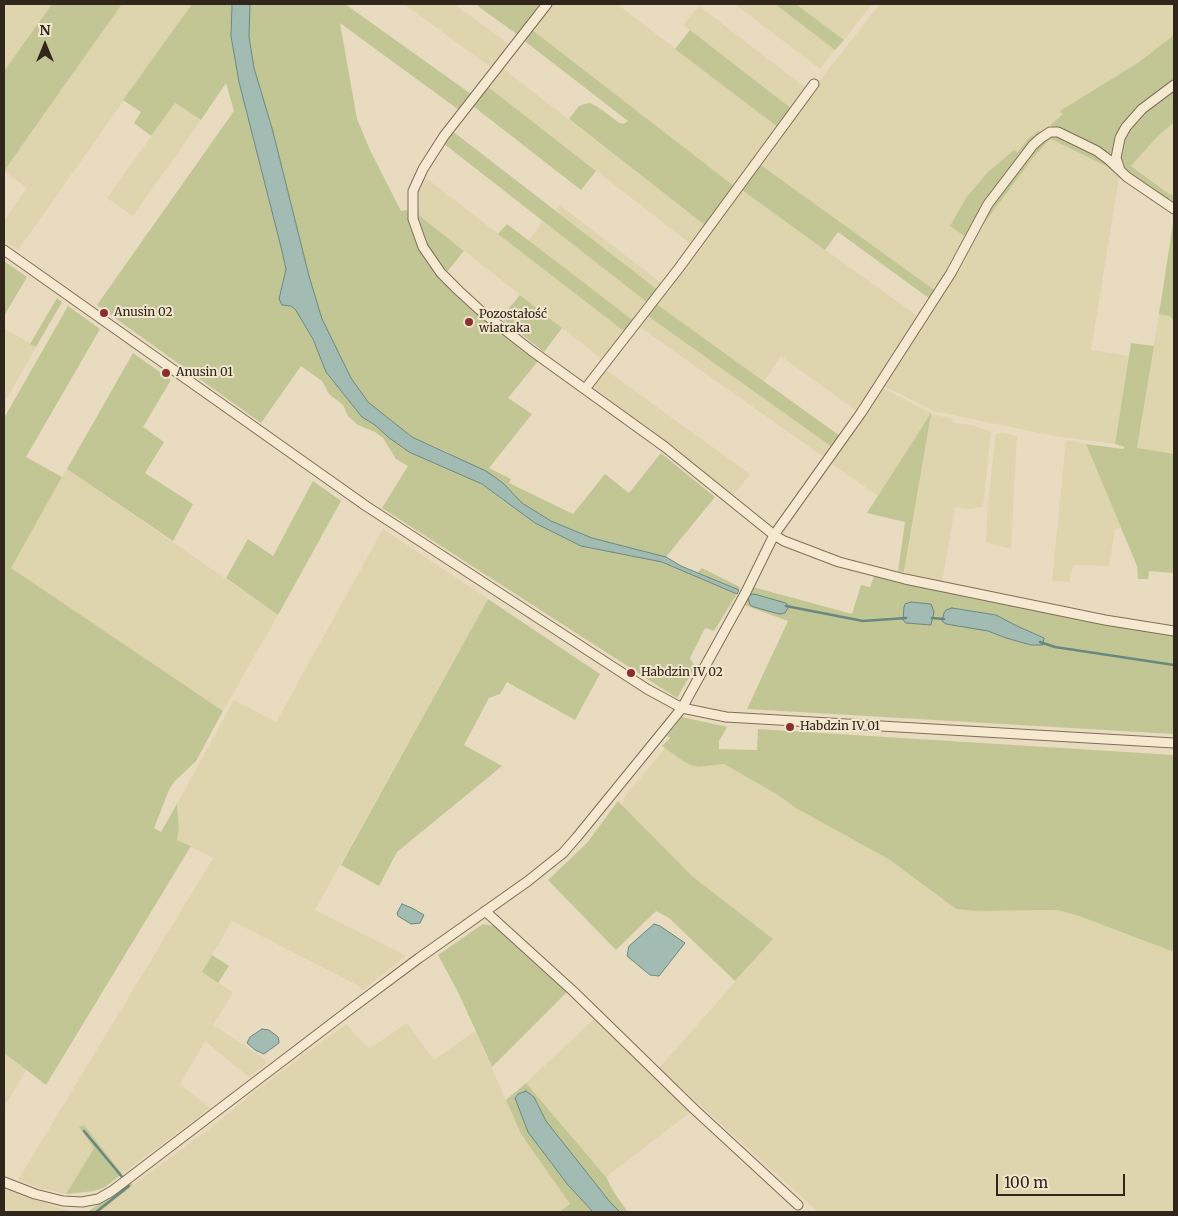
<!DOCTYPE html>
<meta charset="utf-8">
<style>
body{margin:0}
#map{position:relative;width:1178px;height:1216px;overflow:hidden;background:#e9dbbf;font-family:Merriweather,serif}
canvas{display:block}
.frame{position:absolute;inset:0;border:5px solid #31261c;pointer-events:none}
.north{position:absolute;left:20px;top:20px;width:50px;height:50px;-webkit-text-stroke:4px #f2e6ce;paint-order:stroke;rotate:0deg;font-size:14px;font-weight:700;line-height:20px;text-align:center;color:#31261c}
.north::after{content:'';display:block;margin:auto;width:18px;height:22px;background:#31261c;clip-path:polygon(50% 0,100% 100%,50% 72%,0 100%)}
.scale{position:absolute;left:996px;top:1174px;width:129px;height:22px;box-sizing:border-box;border:2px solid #31261c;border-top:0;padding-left:6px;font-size:15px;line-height:18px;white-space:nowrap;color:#31261c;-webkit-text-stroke:4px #f2e6ce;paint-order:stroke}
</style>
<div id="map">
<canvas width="1178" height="1216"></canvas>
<div class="frame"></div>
<div class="north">N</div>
<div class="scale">100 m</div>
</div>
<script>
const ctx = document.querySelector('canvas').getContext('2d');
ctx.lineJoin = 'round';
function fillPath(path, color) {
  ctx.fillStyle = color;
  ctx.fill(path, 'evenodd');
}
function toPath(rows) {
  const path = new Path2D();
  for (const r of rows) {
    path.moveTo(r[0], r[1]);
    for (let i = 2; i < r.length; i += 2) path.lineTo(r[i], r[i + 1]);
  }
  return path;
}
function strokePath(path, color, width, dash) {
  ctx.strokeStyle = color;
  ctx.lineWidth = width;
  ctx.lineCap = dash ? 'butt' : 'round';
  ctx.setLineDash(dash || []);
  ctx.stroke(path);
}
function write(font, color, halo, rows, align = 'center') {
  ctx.font = font + ' Merriweather,serif';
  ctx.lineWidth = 4;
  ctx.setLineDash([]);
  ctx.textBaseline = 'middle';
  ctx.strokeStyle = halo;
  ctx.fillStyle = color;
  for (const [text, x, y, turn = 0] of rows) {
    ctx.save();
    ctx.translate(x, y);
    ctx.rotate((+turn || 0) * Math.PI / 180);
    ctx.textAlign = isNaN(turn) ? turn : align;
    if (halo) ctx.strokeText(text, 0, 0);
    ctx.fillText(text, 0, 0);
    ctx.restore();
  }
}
const farmland = toPath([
 [4,4,52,4,4,71],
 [122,4,192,4,18,250,4,240,4,221,27,188,4,171],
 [404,4,454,4,510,45,492,68],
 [549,4,617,4,779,128,734,186,531,29],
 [735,4,775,4,835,50,820,69],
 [796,4,872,4,844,40],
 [880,4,1174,4,1174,35,1139,62,1061,111,1063,113,1041,133,1027,140,1018,153,951,225,967,238,936,291,758,163,813,89],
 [699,6,807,89,792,109,683,25],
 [501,67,706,226,692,245,487,86],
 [175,103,201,120,133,216,107,198],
 [1174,122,1174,194,1172,195,1131,166,1156,138],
 [1049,140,1053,140,1106,166,1119,177,1091,350,1129,356,1115,444,1054,436,934,411,882,385,973,238,1032,159],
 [426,178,625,332,603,360,415,212,417,190,422,180],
 [739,188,919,317,858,412,781,356,764,381,655,303],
 [560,205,661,283,662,285,658,290,556,211],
 [543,221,648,303,634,321,528,241],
 [645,314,832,447,825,458,637,325],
 [1159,314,1171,316,1171,318,1174,320,1174,454,1137,449],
 [4,328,36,347,4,403],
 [603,368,750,474,731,498,594,392,592,383],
 [881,387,931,413,878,496,829,462],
 [931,414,953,419,952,423,973,425,991,432,983,507,969,509,955,507,942,583,904,576],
 [1003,433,1017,436,1011,549,986,542,988,504,995,439,996,434],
 [1066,440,1086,444,1121,528,1115,529,1109,566,1073,565,1070,582,1052,581],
 [67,469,278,615,223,711,10,568],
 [383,529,488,599,315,910,406,956,363,990,360,989,359,986,232,921,202,972,233,992,213,1025,263,1058,267,1063,249,1077,205,1041,180,1084,210,1108,122,1174,83,1125,80,1128,94,1147,66,1194,39,1188,18,1180,213,858,177,840,179,830,177,804,234,700,276,722],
 [665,748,683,761,698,767,724,764,778,795,796,808,890,860,956,909,976,911,1057,910,1079,916,1174,952,1174,1212,818,1212,659,1068,773,939,692,876,622,805,625,796],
 [596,1017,692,1111,606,1177,526,1083],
 [407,1023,434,1060,475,1031,521,1134,570,1204,559,1212,100,1212,141,1179,209,1129,258,1089,346,1024,369,1049],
 [4,1053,26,1070,4,1107],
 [4,1188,71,1212,4,1212]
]);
const green = toPath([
 [52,4,122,4,4,171,4,71],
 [192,4,232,4,231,36,239,82,281,247,286,269,279,297,295,309,313,339,326,372,362,417,375,425,388,437,409,452,482,484,535,523,581,546,662,562,737,594,714,631,706,628,704,630,690,658,695,667,677,698,382,508,408,466,396,459,383,438,375,432,358,425,348,416,343,405,329,394,322,381,301,366,261,423,97,305,234,111,226,83,201,120,175,103,151,136,134,123,141,112,123,100],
 [250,4,345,4,471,94,459,110,340,23,357,119,370,150,401,211,407,210,413,232,482,315,538,361,508,398,532,414,489,468,511,479,509,483,573,514,605,474,629,493,661,453,715,497,666,557,592,538,551,521,522,503,503,483,445,451,412,437,368,402,351,378,322,319,309,276,272,128,254,68,249,37],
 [475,4,543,4,518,35],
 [775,4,796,4,844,40,835,50],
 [531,29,734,186,706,226,569,119,579,106,584,104,590,103,598,107,618,122,623,124,628,121,522,39],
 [690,30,792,109,779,128,675,49],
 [1174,35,1174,82,1153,97,1113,152,1109,154,1103,152,1050,125,1063,114,1060,111,1139,62],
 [487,86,596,171,581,190,473,106],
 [1174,88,1174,122,1156,138,1131,166,1165,191,1172,195,1174,194,1174,203,1131,175,1126,171,1119,158,1123,138,1142,112],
 [451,130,658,290,648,303,443,143],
 [1038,131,1041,133,967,238,950,226,966,198,987,173,1014,150,1018,152,1027,140],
 [1052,134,1092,151,1119,174,1119,177,1106,166,1053,140,1049,140,1032,159,973,238,984,216,1038,144],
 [758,163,936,291,930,299,838,232,825,250,739,188],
 [415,212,464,251,446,273,431,255,421,233],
 [1173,223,1174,223,1174,320,1171,318,1170,316,1159,314],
 [507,224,634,321,625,332,498,234],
 [4,261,27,277,4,316],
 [520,295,562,328,544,352,501,318],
 [57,298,62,302,36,347,30,344],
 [655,303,840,436,832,447,645,314],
 [68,306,100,329,26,457,62,477,11,568,223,711,196,761,174,782,169,790,154,828,161,832,177,804,179,830,177,840,191,846,46,1085,4,1053,4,418],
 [1131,343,1154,346,1137,448,1174,454,1174,581,1174,573,1149,571,1148,579,1138,579,1137,566,1086,444,1123,449,1125,447,1115,444],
 [133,353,171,380,143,427,164,442,145,473,193,504,173,541,67,469],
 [931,413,931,414,904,572,898,571,905,522,867,513],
 [313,481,341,501,278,615,226,578,248,539,273,556],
 [702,568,740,587,739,590,697,573],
 [875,574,1174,634,1174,734,747,709,788,621,744,605,753,587,852,614,861,585,870,587],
 [952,608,996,615,1017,626,1043,638,1006,638,989,631,972,627],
 [488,599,600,674,575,720,507,682,500,694,489,698,464,745,502,766,397,852,379,886,341,865],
 [682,717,727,727,719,741,719,749,757,750,758,729,1174,755,1174,952,1079,916,1057,910,976,911,956,909,890,860,796,808,778,795,724,764,698,767,691,765,683,761,662,746,670,738,667,736],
 [618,801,692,876,773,939,735,981,669,918,656,911,616,950,548,880,587,843],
 [483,924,494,926,502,931,568,991,492,1067,459,994,438,955],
 [212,955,229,966,218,983,202,972],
 [526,1083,606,1177,615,1194,628,1212,620,1212,610,1202,546,1121,534,1097,523,1092,515,1096,549,1159,568,1185,593,1212,559,1212,570,1204,521,1134,506,1100],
 [84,1125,122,1174,105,1187,94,1191,66,1194,94,1148,79,1127],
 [131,1183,133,1185,100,1212,87,1212]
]);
const water = toPath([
 [232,4,250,4,249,37,254,68,272,128,309,276,322,319,351,378,368,402,412,437,486,471,503,483,522,503,551,521,592,538,666,557,681,566,739,590,737,594,662,562,581,546,535,523,482,484,409,452,388,437,375,425,362,417,326,372,313,339,295,309,291,306,282,305,279,299,286,269,281,247,239,82,231,36,232,4],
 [754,594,786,603,788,606,788,608,785,613,779,614,754,607,750,605,748,598,750,595,754,594],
 [911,602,931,604,934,612,931,625,906,623,903,620,904,607,905,604,911,602],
 [952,608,996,615,1017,626,1044,638,1043,645,1031,645,1006,638,988,631,946,624,942,621,944,613,946,610,952,608],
 [402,904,412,908,424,915,420,923,411,924,398,916,397,913,402,904],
 [654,924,660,926,685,943,659,976,650,975,627,956,629,946,654,924],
 [262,1029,269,1030,278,1037,279,1041,279,1043,264,1054,255,1050,247,1043,250,1037,262,1029],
 [526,1091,534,1097,546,1121,610,1202,620,1212,593,1212,568,1185,528,1132,515,1098,518,1094,526,1091]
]);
const stream = toPath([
 [786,606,863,621,906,618],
 [932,618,944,619],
 [1040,642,1055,647,1174,665],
 [84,1131,123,1178],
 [96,1212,129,1186]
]);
const minor = toPath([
 [547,4,444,136,423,169,413,191,413,219,423,247,441,273,459,291,482,312,532,351,665,447,774,535,784,541,839,562,905,579,1105,620,1174,631],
 [1120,170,1116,158,1120,138,1126,127,1142,109,1174,85],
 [4,250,366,506,647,689,682,708,726,717,1174,743],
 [585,389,679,268,814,84],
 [485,911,573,991,694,1109,798,1205],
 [4,1182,35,1194,63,1201,82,1202,98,1199,112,1191,352,1008,419,958,528,881,563,853,577,837,682,708,746,592,774,535,861,413,951,273,988,204,1033,145,1041,138,1050,132,1058,132,1097,151,1109,160,1127,177,1174,209]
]);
const markers = [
 [104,313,5,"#8b2e32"],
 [469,322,5,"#8b2e32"],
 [166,373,5,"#8b2e32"],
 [631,673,5,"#8b2e32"],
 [790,727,5,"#8b2e32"]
];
const poiNames = [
 ["Anusin 02",114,313],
 ["Pozostałość",479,315],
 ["wiatraka",479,329],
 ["Anusin 01",176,373],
 ["Habdzin IV 02",641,673],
 ["Habdzin IV 01",800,727]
];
fillPath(farmland, '#ded5ae');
fillPath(green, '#c2c695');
fillPath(water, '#a2bcb3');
strokePath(water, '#6a8880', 1);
strokePath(stream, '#6a8880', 2.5);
strokePath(minor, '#816d59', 11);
strokePath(minor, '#f5e9d2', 9);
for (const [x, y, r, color] of markers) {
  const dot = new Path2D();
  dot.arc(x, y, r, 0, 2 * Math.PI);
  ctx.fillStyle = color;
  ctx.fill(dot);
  strokePath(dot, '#f2e6ce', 2);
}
write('12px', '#31261c', '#f2e6ce', poiNames, 'left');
</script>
